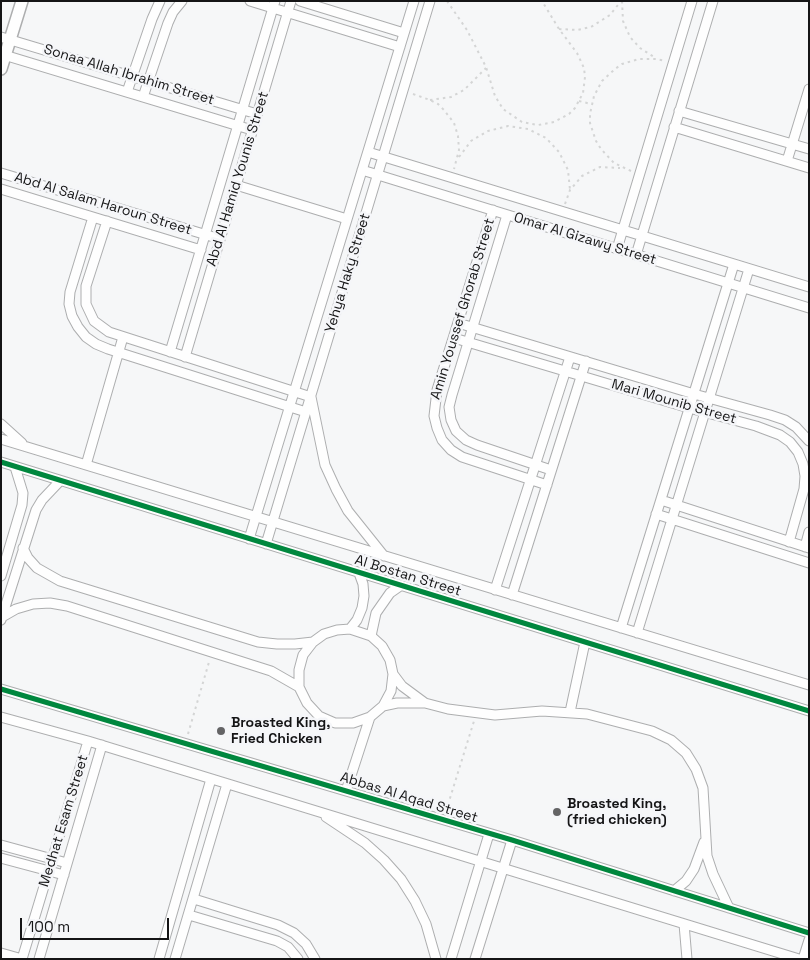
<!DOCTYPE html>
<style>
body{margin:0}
#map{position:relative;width:810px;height:960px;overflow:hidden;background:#f6f7f8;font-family:"Space Grotesk",sans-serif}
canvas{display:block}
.frame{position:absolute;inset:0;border:2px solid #151516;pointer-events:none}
.scale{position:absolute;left:20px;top:918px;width:149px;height:22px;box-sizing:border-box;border:2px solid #151516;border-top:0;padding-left:6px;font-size:15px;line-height:18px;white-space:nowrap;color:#151516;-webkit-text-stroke:4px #f5f6f9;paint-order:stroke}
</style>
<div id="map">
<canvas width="810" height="960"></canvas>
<div class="frame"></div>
<div class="scale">100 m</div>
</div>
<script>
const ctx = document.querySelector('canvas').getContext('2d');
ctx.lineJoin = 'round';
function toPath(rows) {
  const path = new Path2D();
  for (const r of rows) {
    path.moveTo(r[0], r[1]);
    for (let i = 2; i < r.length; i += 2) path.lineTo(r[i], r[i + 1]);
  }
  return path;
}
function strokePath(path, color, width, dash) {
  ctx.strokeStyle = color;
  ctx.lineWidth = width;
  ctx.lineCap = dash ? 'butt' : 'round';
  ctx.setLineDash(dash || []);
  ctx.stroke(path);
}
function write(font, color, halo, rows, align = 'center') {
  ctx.font = font + ' "Space Grotesk",sans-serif';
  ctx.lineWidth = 5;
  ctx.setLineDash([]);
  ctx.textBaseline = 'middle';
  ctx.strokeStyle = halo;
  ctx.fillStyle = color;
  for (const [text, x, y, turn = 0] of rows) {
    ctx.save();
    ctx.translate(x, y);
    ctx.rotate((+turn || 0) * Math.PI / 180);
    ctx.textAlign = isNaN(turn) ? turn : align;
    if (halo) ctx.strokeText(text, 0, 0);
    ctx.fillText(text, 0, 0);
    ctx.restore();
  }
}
const path = toPath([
 [447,1,467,30,486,67,495,96,503,109,522,122,538,125,554,122,569,114,575,108,583,93,585,77,584,68,577,53,559,29,542,1],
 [622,1,623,21,630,37,640,48,654,57],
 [559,29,577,30,591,27,610,15,621,1],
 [413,94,430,100,438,104,444,110,454,123,458,136,459,150,454,169],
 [430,100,451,97,464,90,486,68],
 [579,101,591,104],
 [459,157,471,141,488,131,508,126,528,129,546,138,559,152,568,170,570,190],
 [631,171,614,163,601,149,596,141,590,123,590,114,594,96,602,81,615,69,622,64,639,59,656,59,666,61],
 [565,204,570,190,582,176,600,167,620,168],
 [188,734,209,662],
 [446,811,474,721]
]);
const minor = toPath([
 [250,1,400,47],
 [300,1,404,33],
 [1,37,257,114],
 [1,54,252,130],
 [127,92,152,19,160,1],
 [143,97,168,23,173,12,182,1],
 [679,111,809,149],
 [674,127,809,168],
 [368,152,809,287],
 [787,161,809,89],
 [362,170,809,308],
 [1,173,220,239],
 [236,185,347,219],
 [1,189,201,250],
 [493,210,437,390,434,416,437,428,442,440,451,450,462,457,547,485],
 [507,215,452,395,449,407,451,420,456,431,466,440,477,445,551,470],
 [93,217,70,292,69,304,72,316,78,327,86,337,96,344,108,349,306,412],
 [107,221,86,286,86,304,94,321,109,332,311,397,325,465,336,489,348,511,384,556],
 [617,249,692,1],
 [636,255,713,1],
 [458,323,694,394,770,415,785,420,796,427,809,441],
 [454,338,689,408,756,426,780,435,790,442,798,452,803,464,805,476,804,489,789,542],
 [170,352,275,1],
 [185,357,291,1],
 [1,424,22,443],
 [1,439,809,685],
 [1,462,809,711],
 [86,465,123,337],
 [661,500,809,548],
 [656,514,809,563],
 [249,539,414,1],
 [266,544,430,1],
 [805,547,809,532],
 [23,548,28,558,37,568,60,581,258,642,277,644,295,644,313,642],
 [1,576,22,505,23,493,15,467],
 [495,590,570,357],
 [512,595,586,361],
 [2,617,16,609,33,604,50,603,67,606,271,671,299,687,307,703,319,716,335,723,353,723,370,717,383,706,391,691,393,674,390,660,382,646,371,636,350,629,337,630,324,634,313,642,303,655,299,670,299,687],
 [1,620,36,510,42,500,60,481],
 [621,628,734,264],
 [350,629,357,620,362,608,364,596,363,584,359,573],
 [637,633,749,269],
 [371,636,376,613,390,593,400,586],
 [393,674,402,686,425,703],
 [1,689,512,840,809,933],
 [383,706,397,703,425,703,448,709,495,715,542,711,587,714,652,731,671,740,686,753,696,769,703,788,707,856,713,874,729,908],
 [570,712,585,642],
 [1,717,88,741,799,959],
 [346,791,370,717],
 [326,817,365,843,384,860,401,879,415,901,426,924,436,959],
 [1,845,67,863],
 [1,858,64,875],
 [674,891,686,881,694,869,704,842],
 [194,899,278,925,294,933,306,944,315,959],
 [189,915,277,941,288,947,298,959],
 [684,924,687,959],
 [1,953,22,959],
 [22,959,88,741],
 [39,959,102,745],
 [159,959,211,779],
 [175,959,227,784],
 [451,959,489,834],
 [475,959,512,840],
 [803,959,809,940]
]);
const tertiary = toPath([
 [1,69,22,1]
]);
const cycleway = toPath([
 [1,462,809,711],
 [1,689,512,840,809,933]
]);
const markers = [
 [221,731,5,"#646465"],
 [557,812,5,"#646465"]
];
const streetNames = [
 ["Sonaa Allah Ibrahim Street",129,75,17],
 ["Abd Al Hamid Younis Street",238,179,-73],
 ["Abd Al Salam Haroun Street",103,204,17],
 ["Omar Al Gizawy Street",585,239,17],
 ["Yehya Haky Street",348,273,-73],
 ["Amin Youssef Ghorab Street",463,309,-73],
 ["Mari Mounib Street",674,402,16],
 ["Al Bostan Street",408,576,17],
 ["Abbas Al Aqad Street",409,798,17],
 ["Medhat Esam Street",64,821,-73]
];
const poiNames = [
 ["Broasted King,",231,723],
 ["Fried Chicken",231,739],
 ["Broasted King,",567,804],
 ["(fried chicken)",567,820]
];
strokePath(minor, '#adaeaf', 11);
strokePath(tertiary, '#adaeaf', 14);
strokePath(path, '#d4d5d5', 2, [2.5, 4]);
strokePath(minor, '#fefefe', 9);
strokePath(tertiary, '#fefefe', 11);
strokePath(cycleway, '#00873e', 5);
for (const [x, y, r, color] of markers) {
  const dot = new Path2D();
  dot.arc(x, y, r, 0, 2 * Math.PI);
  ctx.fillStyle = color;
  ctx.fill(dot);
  strokePath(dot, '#f5f6f9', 2);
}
write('14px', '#151516', '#f5f6f9', streetNames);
write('bold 14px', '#151516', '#f5f6f9', poiNames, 'left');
</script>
